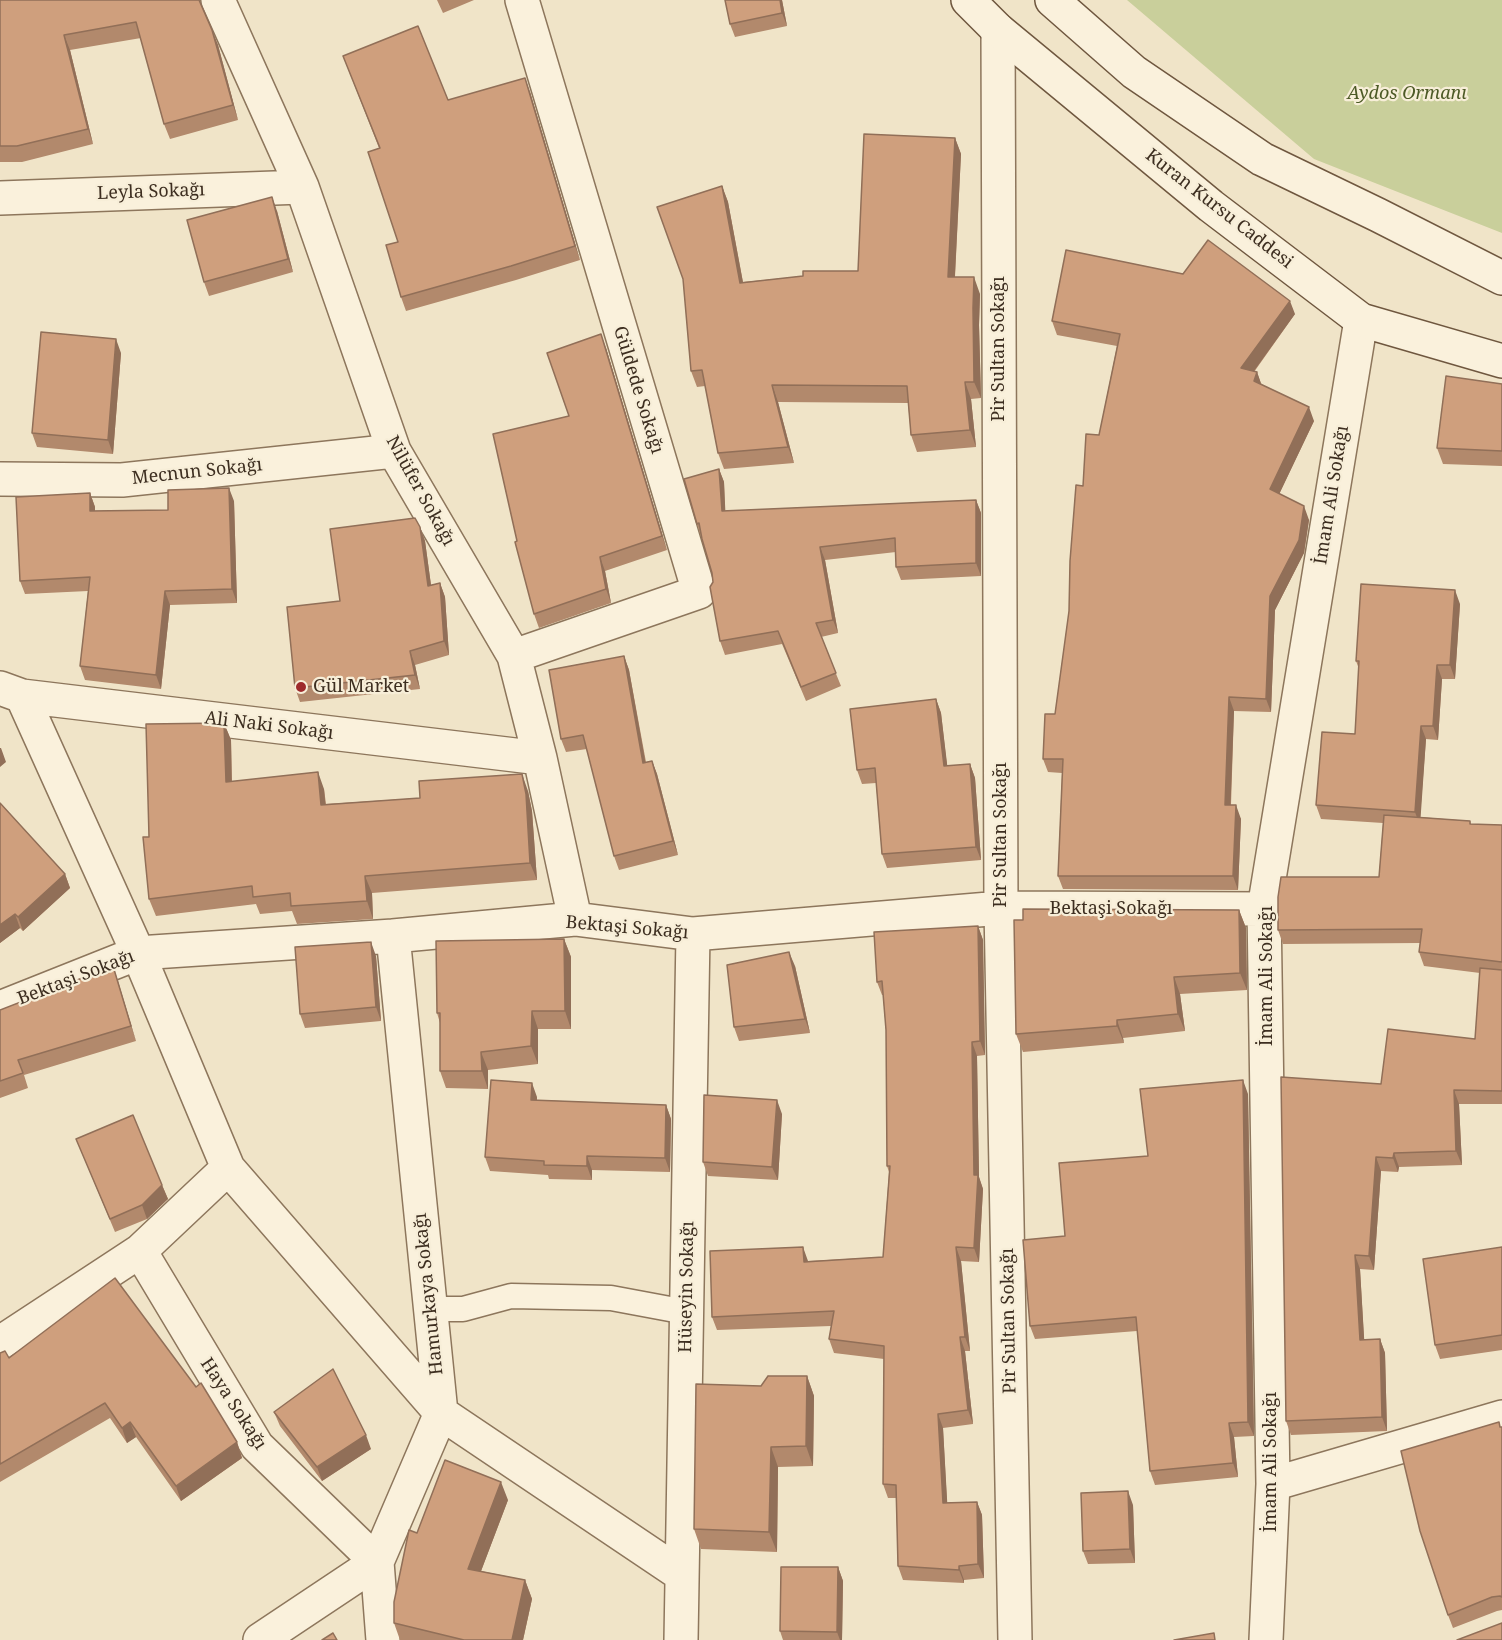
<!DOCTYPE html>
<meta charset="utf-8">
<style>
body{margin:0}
canvas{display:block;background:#f0e4c8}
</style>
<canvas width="1502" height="1640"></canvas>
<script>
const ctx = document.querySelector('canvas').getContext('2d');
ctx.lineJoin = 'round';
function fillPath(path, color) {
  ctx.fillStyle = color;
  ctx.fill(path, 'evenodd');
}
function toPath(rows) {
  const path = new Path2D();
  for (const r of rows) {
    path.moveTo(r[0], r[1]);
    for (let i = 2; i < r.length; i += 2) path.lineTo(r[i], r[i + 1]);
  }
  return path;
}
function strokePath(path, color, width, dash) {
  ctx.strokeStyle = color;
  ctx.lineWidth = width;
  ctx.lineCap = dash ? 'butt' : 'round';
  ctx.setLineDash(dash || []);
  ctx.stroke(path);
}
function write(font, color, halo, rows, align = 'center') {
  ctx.font = font + ' "Noto Serif",serif';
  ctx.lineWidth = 4.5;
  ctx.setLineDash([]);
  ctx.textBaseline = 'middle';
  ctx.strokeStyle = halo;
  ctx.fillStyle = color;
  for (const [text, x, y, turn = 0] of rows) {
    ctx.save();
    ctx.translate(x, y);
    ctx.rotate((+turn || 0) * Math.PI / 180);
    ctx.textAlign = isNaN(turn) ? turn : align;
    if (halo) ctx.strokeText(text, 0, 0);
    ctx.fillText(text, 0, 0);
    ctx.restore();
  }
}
const green = toPath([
 [1127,0,1502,0,1502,233,1314,159]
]);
const service = toPath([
 [430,1309,463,1309,511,1296,611,1298,686,1312]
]);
const minor = toPath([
 [218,0,302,187,394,451,514,656,540,758,575,919],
 [998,30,1001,908,1015,1640],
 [0,198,302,187],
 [0,479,122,480,394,451],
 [514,656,699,592,522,0],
 [0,688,22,696,540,758],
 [22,696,138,953,228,1168,441,1413,682,1575],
 [0,1008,138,953,393,936,575,919,693,934,1001,908,1264,909],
 [140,1251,257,1446,377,1562,260,1640],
 [0,1343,140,1251,228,1168],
 [1273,1484,1502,1417],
 [383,1640,377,1562,441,1413,393,936],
 [681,1640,693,934],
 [1266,1640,1273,1484,1264,909,1361,320]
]);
const secondary = toPath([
 [968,0,998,30,1211,206,1361,320,1502,361],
 [1052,0,1134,72,1262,159,1378,215,1502,278]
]);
const wall = toPath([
 [0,0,200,3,218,45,238,120,170,139,164,124,141,38,70,50,93,144,22,162,0,162],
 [437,0,474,0,443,13],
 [725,0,782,0,787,26,735,37,730,24],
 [343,56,448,100,530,92,580,260,516,280,406,311,401,297,398,242,379,148],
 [955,138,961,154,955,277,980,294,979,325,981,398,971,399,976,447,917,452,911,435,908,403,778,402,794,463,724,469,718,453,705,386,697,387,691,371,722,186,728,202,743,282,858,271],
 [277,211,293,272,209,296,204,282],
 [1295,314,1254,372,1257,372,1261,384,1314,421,1279,494,1309,520,1304,553,1275,610,1271,712,1234,711,1231,805,1241,819,1238,890,1063,889,1058,876,1062,773,1048,772,1043,759,1055,714,1069,611,1083,486,1099,435,1117,346,1057,335,1052,321],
 [606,348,667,550,605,571,611,603,539,628,534,614,517,541,569,416],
 [121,353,113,454,37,447,32,433],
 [1502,384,1502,466,1443,464,1437,448],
 [719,469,724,482,725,511,976,500,981,513,981,576,901,580,896,567,896,552,825,560,838,633,821,637,841,686,806,701,782,644,725,655,720,641,712,573,697,524],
 [90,493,95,507,95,511,168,510,234,501,237,603,170,605,161,689,85,680,80,666,88,591,25,594,20,581],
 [420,527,425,541,431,585,440,583,445,597,449,655,415,665,420,689,300,702,295,688,340,601],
 [1460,604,1455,679,1442,679,1438,740,1426,739,1420,817,1470,821,1471,824,1502,825,1502,1104,1459,1104,1462,1165,1399,1167,1398,1172,1381,1171,1374,1270,1360,1269,1364,1339,1380,1339,1385,1353,1387,1431,1291,1435,1286,1421,1381,1084,1475,1039,1480,973,1424,966,1419,952,1420,943,1283,944,1278,930,1379,877,1383,823,1321,819,1316,805,1355,734,1359,669,1356,661],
 [624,656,629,670,646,762,652,761,657,774,678,855,619,870,614,856,587,749,566,752,561,739],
 [936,699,941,713,947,766,970,764,975,778,981,860,887,868,882,854,876,783,862,784,857,770],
 [224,723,231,740,232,782,324,789,326,804,528,791,532,811,537,880,372,893,373,919,297,924,292,911,260,914,256,904,156,916,149,899,149,837],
 [0,803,65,874,70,888,23,931,20,928,0,943],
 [1239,910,1246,928,1247,990,1180,994,1185,1031,1123,1038,1124,1043,1023,1052,1016,1034],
 [978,926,983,940,985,1055,977,1056,979,1177,983,1189,979,1262,961,1261,970,1351,965,1351,973,1424,943,1428,947,1503,977,1502,982,1515,984,1578,964,1580,964,1583,903,1580,898,1566,896,1498,888,1498,883,1484,884,1359,834,1353,829,1339,831,1326,717,1330,712,1317,808,1261,883,1257,889,1172,887,1166,886,1030,883,995,882,995,877,982],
 [564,939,571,957,571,1029,538,1029,538,1064,488,1070,488,1089,446,1088,440,1071,440,1023,437,1013],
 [376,956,381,1021,305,1028,300,1014],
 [113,966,136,1041,24,1075,28,1088,0,1098,0,1010],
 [795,966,810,1033,739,1041,734,1027],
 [1248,1094,1254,1436,1234,1437,1238,1477,1155,1485,1150,1471,1137,1331,1035,1339,1030,1326,1065,1236,1148,1156],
 [537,1097,537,1100,666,1105,671,1119,670,1172,592,1170,592,1180,549,1179,548,1175,490,1171,485,1157],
 [782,1114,778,1180,708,1176,703,1162],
 [76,1139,162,1185,168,1199,147,1219,115,1232],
 [1502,1247,1502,1350,1440,1359,1435,1345],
 [0,1353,9,1358,237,1442,242,1458,181,1501,136,1437,127,1443,110,1418,0,1482],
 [807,1376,814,1396,813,1466,778,1467,777,1552,701,1549,694,1529,761,1386],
 [274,1412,371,1449,322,1481,280,1426],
 [1499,1422,1500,1427,1502,1427,1502,1610,1497,1611,1453,1628,1448,1615],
 [508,1500,481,1571,525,1580,532,1599,523,1640,400,1640,394,1623,417,1533],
 [1133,1505,1135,1563,1088,1564,1083,1551],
 [838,1567,843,1581,842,1640,783,1640,780,1631]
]);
const shadedWall = toPath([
 [780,0,782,0,787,26,782,13],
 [212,30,218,45,238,120,233,105],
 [64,35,70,50,93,144,88,129],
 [525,78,530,92,580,260,575,246],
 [955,138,961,154,954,293,948,277],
 [722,186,728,202,746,299,740,283],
 [272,197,277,211,293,272,288,259],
 [974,277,980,294,979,325,981,398,974,382,973,308],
 [1290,301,1295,314,1246,382,1241,368],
 [601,334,606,348,667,550,662,536],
 [116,339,121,353,113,454,108,440],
 [1257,372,1262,386,1254,381],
 [965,382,971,399,976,447,970,430],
 [772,385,778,402,794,463,788,447],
 [1309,407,1314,421,1275,503,1270,489],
 [719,469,724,482,726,525,722,511],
 [229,488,234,501,237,603,232,589],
 [90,493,95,507,95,525,90,511],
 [976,500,981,513,981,576,976,563],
 [1304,506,1309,520,1304,553,1275,610,1271,712,1266,699,1270,596],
 [420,527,425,541,433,600,428,586],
 [820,547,825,560,838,633,833,620],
 [600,557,605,571,611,603,606,589],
 [440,583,445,597,449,655,444,641],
 [1455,590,1460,604,1455,679,1450,665],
 [165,591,170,605,161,689,156,675],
 [410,651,415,665,420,689,415,675],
 [624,656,629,670,648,777,643,763],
 [1437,665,1442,679,1438,740,1433,726],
 [1229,697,1234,711,1230,818,1225,805],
 [936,699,941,713,949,780,944,766],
 [224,723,231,740,232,799,226,782],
 [1421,726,1426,739,1420,826,1415,812],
 [0,748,1,748,6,762,0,767],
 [652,761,657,774,678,855,673,841],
 [970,764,975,778,981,860,976,847],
 [318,772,324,789,327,822,321,805],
 [522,774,528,791,532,811,537,880,530,863],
 [1236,805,1241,819,1238,890,1233,876],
 [65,874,70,888,23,931,18,917],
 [365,876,372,893,373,919,367,901],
 [1239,910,1246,928,1247,990,1240,973],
 [15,914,20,928,0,943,0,925],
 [978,926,983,940,985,1055,980,1041],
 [564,939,571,957,571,1029,565,1011],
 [371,942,376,956,381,1021,376,1007],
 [789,952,795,966,810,1033,805,1019],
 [113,966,118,981,136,1041,131,1026],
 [1174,977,1180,994,1185,1031,1178,1014],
 [532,1011,538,1029,538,1064,531,1046],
 [1117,1020,1123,1038,1124,1043,1117,1026],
 [972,1042,977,1056,979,1177,983,1189,979,1262,974,1248],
 [481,1052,488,1070,488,1089,482,1071],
 [1243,1080,1248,1094,1254,1436,1248,1422],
 [532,1083,537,1097,536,1114,531,1100],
 [1454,1090,1459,1104,1462,1165,1456,1151],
 [777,1100,782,1114,778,1180,772,1167],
 [666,1105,671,1119,670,1172,665,1158],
 [1394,1153,1399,1167,1398,1172,1393,1158],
 [587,1156,592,1170,592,1180,587,1166],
 [1376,1157,1381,1171,1374,1270,1369,1256],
 [162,1185,168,1199,147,1219,142,1205],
 [803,1247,808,1261,809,1275,804,1262],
 [956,1247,961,1261,970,1351,965,1337],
 [1355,1255,1360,1269,1365,1353,1360,1340],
 [960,1337,965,1351,973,1424,968,1410],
 [1380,1339,1385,1353,1387,1431,1382,1417],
 [807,1376,814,1396,813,1466,806,1446],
 [938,1414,943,1428,948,1516,943,1503],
 [130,1422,136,1437,127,1443,122,1428],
 [1229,1423,1234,1437,1238,1477,1233,1463],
 [366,1435,371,1449,322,1481,317,1467],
 [237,1442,242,1458,181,1501,176,1486],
 [771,1447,778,1467,777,1552,769,1532],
 [501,1482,508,1500,475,1587,468,1569],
 [1128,1491,1133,1505,1135,1563,1130,1549],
 [977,1502,982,1515,984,1578,978,1564],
 [959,1566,964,1580,964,1583,959,1570],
 [838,1567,843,1581,842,1640,840,1640,837,1632],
 [525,1580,532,1599,523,1640,512,1640]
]);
const building = toPath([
 [0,0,199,0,212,30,233,105,164,124,136,22,64,35,88,129,17,146,0,146,0,0],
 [725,0,780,0,782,13,730,24,725,0],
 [418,26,448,100,525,78,575,246,511,266,401,297,386,245,398,242,368,152,380,148,343,56,418,26],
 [864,134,955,138,948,277,974,277,973,308,974,382,965,382,970,430,911,435,907,386,772,385,788,447,718,453,702,370,691,371,683,279,657,207,722,186,740,283,803,276,803,271,858,271,864,134],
 [272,197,288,259,204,282,187,220,272,197],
 [1208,240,1290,301,1241,368,1257,372,1254,381,1309,407,1270,489,1304,506,1299,540,1270,596,1266,699,1229,697,1225,805,1236,805,1233,876,1058,876,1063,759,1043,759,1045,714,1055,714,1069,611,1070,561,1076,485,1083,486,1086,434,1099,435,1120,334,1052,321,1066,250,1183,274,1208,240],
 [41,332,116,339,108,440,32,433,41,332],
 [601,334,662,536,600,557,606,589,534,614,515,542,517,541,493,434,569,416,547,353,601,334],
 [1446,376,1502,384,1502,451,1437,448,1446,376],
 [719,469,722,511,976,500,976,563,896,567,895,538,820,547,833,620,816,623,836,673,801,687,778,631,720,641,710,587,713,582,712,573,702,539,699,523,697,524,684,479,719,469],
 [229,488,232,589,165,591,156,675,80,666,90,577,20,581,16,497,90,493,90,511,168,510,168,490,229,488],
 [415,518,420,527,428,586,440,583,444,641,410,651,415,675,295,688,287,607,340,601,330,529,415,518],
 [1361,584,1455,590,1450,665,1437,665,1433,726,1421,726,1415,812,1316,805,1322,732,1355,734,1359,661,1356,661,1361,584],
 [624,656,643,763,652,761,673,841,614,856,583,735,561,739,549,670,624,656],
 [936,699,944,766,970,764,976,847,882,854,875,768,857,770,850,709,936,699],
 [224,723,226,782,318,772,321,805,420,798,419,781,522,774,526,794,530,863,365,876,367,901,291,906,290,893,253,897,252,886,149,899,143,837,149,837,146,724,224,723],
 [0,803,65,874,18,917,15,914,0,925,0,803],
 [1384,815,1470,821,1470,824,1502,825,1502,962,1419,952,1422,929,1278,930,1278,897,1281,877,1379,877,1384,815],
 [1023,909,1239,910,1240,973,1174,977,1178,1014,1117,1020,1117,1026,1016,1034,1014,920,1023,920,1023,909],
 [978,926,980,1041,972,1042,974,1175,978,1175,974,1248,956,1247,965,1337,960,1337,968,1410,938,1414,943,1503,977,1502,978,1564,959,1566,959,1570,898,1566,896,1485,883,1484,884,1346,829,1339,834,1311,712,1317,710,1251,803,1247,804,1262,883,1257,890,1166,887,1166,886,1030,882,981,877,982,874,932,978,926],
 [564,939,565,1011,532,1011,531,1046,481,1052,482,1071,440,1071,440,1013,437,1013,436,941,564,939],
 [371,942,376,1007,300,1014,295,947,371,942],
 [789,952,805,1019,734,1027,727,965,789,952],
 [113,966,131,1026,18,1060,23,1073,0,1081,0,1010,113,966],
 [1480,968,1502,970,1502,1091,1454,1090,1456,1151,1394,1153,1393,1158,1376,1157,1369,1256,1355,1255,1360,1340,1380,1339,1382,1417,1286,1421,1281,1077,1381,1084,1388,1029,1475,1039,1480,968],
 [491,1080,532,1083,531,1100,666,1105,665,1158,587,1156,587,1166,544,1165,544,1161,485,1157,491,1080],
 [1243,1080,1248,1422,1229,1423,1233,1463,1150,1471,1136,1317,1030,1326,1023,1240,1065,1236,1059,1163,1148,1156,1140,1089,1243,1080],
 [704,1095,777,1100,772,1167,703,1162,704,1095],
 [133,1115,162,1185,142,1205,110,1219,76,1139,133,1115],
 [1502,1247,1502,1335,1435,1345,1423,1259,1502,1247],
 [115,1278,196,1387,201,1383,237,1442,176,1486,130,1422,122,1428,105,1403,0,1464,0,1353,5,1351,9,1358,115,1278],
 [333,1369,366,1435,317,1467,274,1412,333,1369],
 [768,1376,807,1376,806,1446,771,1447,769,1532,694,1529,696,1384,761,1386,768,1376],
 [1499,1422,1500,1427,1502,1427,1502,1597,1500,1596,1492,1597,1448,1615,1420,1531,1401,1451,1499,1422],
 [445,1460,501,1482,468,1569,525,1580,512,1640,464,1640,394,1623,394,1602,409,1530,417,1533,445,1460],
 [1128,1491,1130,1549,1083,1551,1081,1493,1128,1491],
 [781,1567,838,1567,837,1632,780,1631,781,1567],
 [1502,1623,1502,1640,1457,1640,1502,1623],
 [333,1633,337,1640,322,1640,333,1633],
 [1214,1633,1215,1640,1174,1640,1214,1633]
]);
const markers = [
 [301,687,6,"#9e2a2b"]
];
const parkNames = [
 ["Aydos Ormanı",1407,94]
];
const streetNames = [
 ["Leyla Sokağı",151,192,-2],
 ["Kuran Kursu Caddesi",1219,209,38],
 ["Pir Sultan Sokağı",999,349,-90],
 ["Güldede Sokağı",638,390,73],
 ["Mecnun Sokağı",197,472,-6],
 ["Nilüfer Sokağı",420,491,61],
 ["İmam Ali Sokağı",1332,495,-81],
 ["Ali Naki Sokağı",269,726,7],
 ["Pir Sultan Sokağı",1001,835,-90],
 ["Bektaşi Sokağı",1111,909],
 ["Bektaşi Sokağı",627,928,5],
 ["İmam Ali Sokağı",1267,976,-90],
 ["Bektaşi Sokağı",76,978,-21],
 ["Hüseyin Sokağı",687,1287,-89],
 ["Hamurkaya Sokağı",429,1294,-96],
 ["Pir Sultan Sokağı",1009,1321,-91],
 ["Haya Sokağı",233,1404,57],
 ["İmam Ali Sokağı",1271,1462,-90]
];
const poiNames = [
 ["Gül Market",313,687]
];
fillPath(green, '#c9cf9b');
strokePath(service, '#8d765c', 27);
strokePath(minor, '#8d765c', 36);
strokePath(secondary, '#6f573f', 36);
strokePath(service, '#faf1dc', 24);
strokePath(minor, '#faf1dc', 33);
strokePath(secondary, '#faf1dc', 33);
fillPath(wall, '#b2896c');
fillPath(shadedWall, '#916f58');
fillPath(building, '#cf9f7d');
strokePath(building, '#916f58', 1.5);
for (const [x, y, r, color] of markers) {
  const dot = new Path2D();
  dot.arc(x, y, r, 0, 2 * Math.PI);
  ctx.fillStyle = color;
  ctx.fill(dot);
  strokePath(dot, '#f7eed8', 2);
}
write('italic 18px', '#4d5a26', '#f7eed8', parkNames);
write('18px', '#3d2e20', '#f7eed8', streetNames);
write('18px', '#3d2e20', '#f7eed8', poiNames, 'left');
</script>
